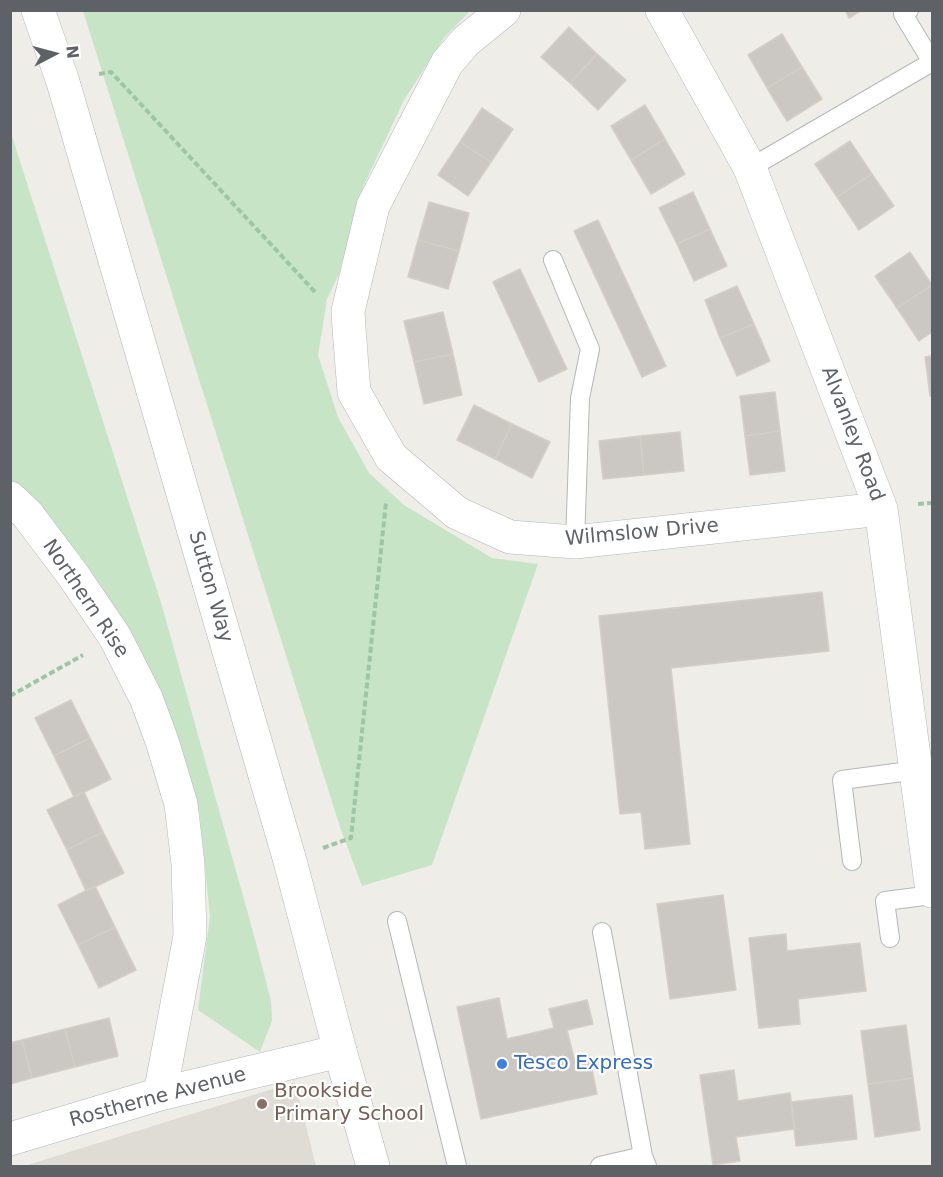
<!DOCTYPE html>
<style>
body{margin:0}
#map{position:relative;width:943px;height:1177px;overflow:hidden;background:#efede7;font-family:"DejaVu Sans",sans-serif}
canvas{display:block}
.frame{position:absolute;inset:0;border:12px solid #5e6266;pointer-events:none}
.north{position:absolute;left:24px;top:24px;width:60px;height:60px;-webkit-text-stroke:4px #fff;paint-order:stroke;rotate:84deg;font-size:16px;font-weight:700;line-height:24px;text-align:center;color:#5e6266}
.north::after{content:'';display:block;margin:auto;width:21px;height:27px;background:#5e6266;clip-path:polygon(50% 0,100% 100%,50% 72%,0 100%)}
</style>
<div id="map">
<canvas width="943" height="1177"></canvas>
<div class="frame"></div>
<div class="north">N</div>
</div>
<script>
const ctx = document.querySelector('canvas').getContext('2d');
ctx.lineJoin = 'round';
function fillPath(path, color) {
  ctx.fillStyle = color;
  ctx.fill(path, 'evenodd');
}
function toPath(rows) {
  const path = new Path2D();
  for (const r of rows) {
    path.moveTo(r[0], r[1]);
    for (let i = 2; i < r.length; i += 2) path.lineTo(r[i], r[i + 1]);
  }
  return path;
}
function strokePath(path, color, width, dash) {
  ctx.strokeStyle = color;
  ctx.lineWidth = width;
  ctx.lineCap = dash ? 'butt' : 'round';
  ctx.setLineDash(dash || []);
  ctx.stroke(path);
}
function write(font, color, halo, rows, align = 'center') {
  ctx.font = font + ' "DejaVu Sans",sans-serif';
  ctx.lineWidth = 4.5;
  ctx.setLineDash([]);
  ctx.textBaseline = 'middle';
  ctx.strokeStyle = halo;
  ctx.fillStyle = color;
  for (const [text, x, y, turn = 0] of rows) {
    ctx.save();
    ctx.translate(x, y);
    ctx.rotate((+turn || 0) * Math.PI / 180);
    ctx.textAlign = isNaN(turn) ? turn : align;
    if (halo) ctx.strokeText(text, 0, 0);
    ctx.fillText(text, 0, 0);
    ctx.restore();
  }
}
const education = toPath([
 [295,1082,316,1166,24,1166]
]);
const green = toPath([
 [83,11,470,11,444,38,404,100,363,187,339,274,327,299,318,355,338,417,369,473,404,505,492,558,538,564,432,865,362,886,340,827],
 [10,130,162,606,255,939,271,1001,272,1021,260,1052,198,1010,210,916,199,809,163,697,39,509,11,480]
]);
const building = toPath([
 [845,10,862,10,849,18,845,10],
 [569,27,597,54,570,83,541,57,569,27],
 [782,34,802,67,767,88,748,55,782,34],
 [597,54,626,80,598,110,570,83,597,54],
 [802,67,822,99,787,121,767,88,802,67],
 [645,105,665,139,631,160,611,126,645,105],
 [482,108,513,129,491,162,460,142,482,108],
 [665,139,685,174,651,194,631,160,665,139],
 [850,141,872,174,837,197,815,164,850,141],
 [460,142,491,162,468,196,438,175,460,142],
 [872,174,894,206,859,230,837,197,872,174],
 [693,192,710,229,677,244,659,208,693,192],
 [429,202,469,213,459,251,418,240,429,202],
 [598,220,666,366,642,377,574,231,598,220],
 [710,229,727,266,694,281,677,244,710,229],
 [418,240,459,251,448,289,408,277,418,240],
 [910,252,932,285,897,308,875,276,910,252],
 [520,269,567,369,539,382,493,282,520,269],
 [932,285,932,332,919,341,897,308,932,285],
 [737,286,754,324,720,338,705,300,737,286],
 [443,312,453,354,414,362,404,321,443,312],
 [754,324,770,361,737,376,720,338,754,324],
 [453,354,462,395,424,404,414,362,453,354],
 [932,356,932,395,930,396,925,357,932,356],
 [775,392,780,431,745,436,740,396,775,392],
 [474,405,512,424,495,459,457,440,474,405],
 [512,424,550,442,532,478,495,459,512,424],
 [780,431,785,471,750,475,745,436,780,431],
 [680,432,684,471,644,475,640,436,680,432],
 [640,436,644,475,603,479,599,441,640,436],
 [822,592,829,651,671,668,690,844,645,849,641,812,620,814,599,616,822,592],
 [71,700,90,738,54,756,35,718,71,700],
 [90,738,111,779,74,797,54,756,90,738],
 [84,792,103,832,67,850,47,810,84,792],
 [103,832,124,873,86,891,67,850,103,832],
 [95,886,115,927,78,945,58,905,95,886],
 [723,895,736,990,670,999,657,904,723,895],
 [115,927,136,970,99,988,78,945,115,927],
 [786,934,787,951,860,943,866,991,798,999,800,1024,759,1028,749,938,786,934],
 [499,998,507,1039,554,1028,549,1009,587,1000,593,1024,567,1030,574,1058,589,1055,597,1094,481,1119,457,1007,499,998],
 [109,1018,118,1056,75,1067,65,1029,109,1018],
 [906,1025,913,1078,868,1084,861,1031,906,1025],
 [65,1029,75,1067,32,1078,22,1040,65,1029],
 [22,1040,32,1078,10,1084,10,1043,22,1040],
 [734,1070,738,1101,790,1093,795,1129,736,1137,740,1161,713,1165,700,1075,734,1070],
 [913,1078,920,1130,875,1137,868,1084,913,1078],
 [852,1095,857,1139,796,1146,791,1102,852,1095]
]);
const path = toPath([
 [99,74,111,72,316,293],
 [918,504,932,503],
 [10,696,83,655],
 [323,848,351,838,386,502]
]);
const service = toPath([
 [909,10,903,14,932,62],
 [750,168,932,62],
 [553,260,590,349,580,398,575,542],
 [852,861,842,780,917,770],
 [397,921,457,1166],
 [602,932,643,1156],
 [890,938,885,901,932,895],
 [600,1166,643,1156,647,1166]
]);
const minor = toPath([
 [504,10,466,41,447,63,373,206,348,311,349,328,354,392,391,457,457,513,510,537,575,542,881,509],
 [662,10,750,168,881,509,932,891],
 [10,498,27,514,73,575,115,637,146,698,162,741,181,804,188,864,190,936,160,1094],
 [10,1139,160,1094,340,1051]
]);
const secondary = toPath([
 [38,10,63,82,290,861,340,1051,373,1166]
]);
const markers = [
 [502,1064,6,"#3f7fe0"],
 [262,1104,6,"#8d6e63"]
];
const streetNames = [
 ["Alvanley Road",852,434,69],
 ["Wilmslow Drive",642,533,-5],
 ["Sutton Way",210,587,74],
 ["Northern Rise",85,599,56],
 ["Rostherne Avenue",158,1098,-15]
];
const shopNames = [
 ["Tesco Express",514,1064]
];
const educationNames = [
 ["Brookside",274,1092],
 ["Primary School",274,1115]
];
fillPath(education, '#dfdcd5');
fillPath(green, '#c7e5c6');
fillPath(building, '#cbc8c4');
strokePath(building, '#d4cec5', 1.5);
strokePath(service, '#b4b7ba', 20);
strokePath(minor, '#b4b7ba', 34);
strokePath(secondary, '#b3b6ba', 34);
strokePath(path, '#9fc5a8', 4, [6, 3]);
strokePath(service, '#fff', 18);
strokePath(minor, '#fff', 33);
strokePath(secondary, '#fff', 33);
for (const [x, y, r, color] of markers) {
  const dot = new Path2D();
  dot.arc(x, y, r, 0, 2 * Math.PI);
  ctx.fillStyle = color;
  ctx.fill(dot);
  strokePath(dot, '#fff', 2);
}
write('20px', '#5e6266', '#fff', streetNames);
write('20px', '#366cbe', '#fff', shopNames, 'left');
write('20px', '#785e54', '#fff', educationNames, 'left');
</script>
